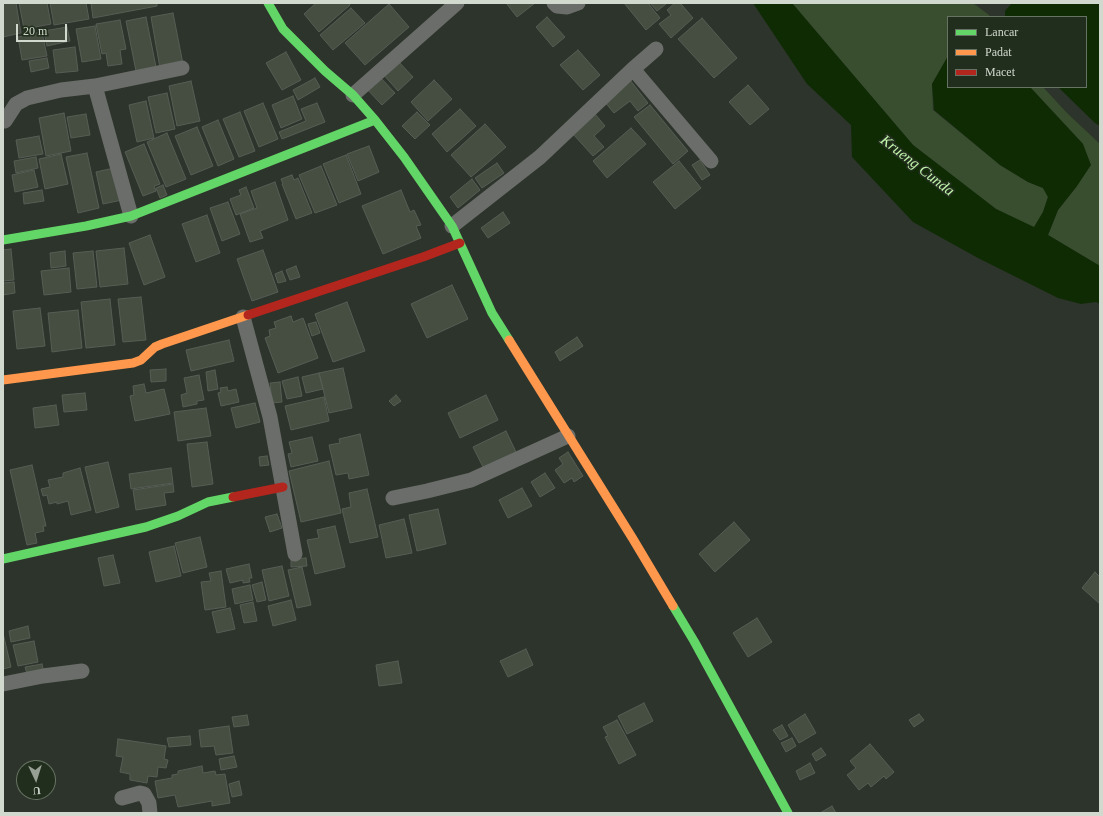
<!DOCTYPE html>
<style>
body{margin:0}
#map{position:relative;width:1103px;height:816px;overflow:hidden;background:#2d342b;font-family:Georgia,serif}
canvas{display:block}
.frame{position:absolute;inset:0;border:4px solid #d1d8ce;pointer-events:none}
.legend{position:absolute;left:947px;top:16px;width:140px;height:72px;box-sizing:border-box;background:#222e1d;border:1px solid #687264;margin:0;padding:5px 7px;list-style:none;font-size:12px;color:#d1d8ce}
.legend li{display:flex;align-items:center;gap:8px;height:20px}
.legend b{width:20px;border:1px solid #687264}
.north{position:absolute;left:16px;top:760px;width:40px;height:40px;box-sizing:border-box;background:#222e1d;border:1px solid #687264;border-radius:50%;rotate:176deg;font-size:11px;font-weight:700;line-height:16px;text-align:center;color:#d1d8ce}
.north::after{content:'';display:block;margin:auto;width:14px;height:18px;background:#989f95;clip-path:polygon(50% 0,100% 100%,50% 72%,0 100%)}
.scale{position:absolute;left:16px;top:24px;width:51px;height:18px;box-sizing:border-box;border:2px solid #d1d8ce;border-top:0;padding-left:5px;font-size:12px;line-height:14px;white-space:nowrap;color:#d1d8ce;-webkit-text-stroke:3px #222e1d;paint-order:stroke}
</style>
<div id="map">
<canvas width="1103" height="816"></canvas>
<div class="frame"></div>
<ul class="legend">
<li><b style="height:5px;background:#63d668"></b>Lancar</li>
<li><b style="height:5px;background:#ff974d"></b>Padat</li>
<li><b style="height:5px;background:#b3261e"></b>Macet</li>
</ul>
<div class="north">U</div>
<div class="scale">20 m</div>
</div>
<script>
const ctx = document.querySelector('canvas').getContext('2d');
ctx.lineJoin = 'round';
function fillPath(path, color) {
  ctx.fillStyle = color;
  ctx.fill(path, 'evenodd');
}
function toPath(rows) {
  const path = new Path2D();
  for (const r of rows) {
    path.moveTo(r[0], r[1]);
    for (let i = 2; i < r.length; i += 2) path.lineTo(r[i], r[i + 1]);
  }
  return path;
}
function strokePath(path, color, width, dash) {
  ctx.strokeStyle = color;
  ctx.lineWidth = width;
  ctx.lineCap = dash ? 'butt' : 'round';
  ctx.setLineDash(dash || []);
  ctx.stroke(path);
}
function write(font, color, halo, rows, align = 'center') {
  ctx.font = font + ' Georgia,serif';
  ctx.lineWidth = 3.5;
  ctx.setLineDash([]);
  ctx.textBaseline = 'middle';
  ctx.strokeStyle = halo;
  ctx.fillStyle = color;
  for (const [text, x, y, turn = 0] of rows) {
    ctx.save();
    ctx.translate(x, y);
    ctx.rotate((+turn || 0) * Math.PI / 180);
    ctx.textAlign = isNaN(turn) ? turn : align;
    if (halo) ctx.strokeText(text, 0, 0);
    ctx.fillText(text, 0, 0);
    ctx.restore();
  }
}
const green = toPath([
 [792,3,973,3,989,15,990,17,948,17,948,56,932,84,933,110,1000,165,1028,182,1043,188,1048,197,1043,212,1034,228,996,209,913,145],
 [1030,87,1043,87,1067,113,1100,144,1100,266,1048,235,1058,210,1077,186,1083,144]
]);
const water = toPath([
 [753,3,792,3,913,145,996,209,1034,227,1043,212,1048,197,1043,188,1028,182,1000,165,934,110,932,84,948,56,948,87,1030,87,1083,144,1091,165,1077,186,1058,210,1048,235,1100,266,1100,304,1096,302,1081,304,1058,298,978,258,913,222,852,157,851,125,807,84],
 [1012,3,1100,3,1100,126,1095,123,1058,87,1086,87,1086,17,1005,17,1005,11]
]);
const building = toPath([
 [3,3,16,3,21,33,3,37,3,3],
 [19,3,47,3,51,24,24,29,19,3],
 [50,3,86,3,89,19,54,25,50,3],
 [91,3,157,3,157,6,93,18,91,3],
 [316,3,349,3,350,5,319,32,304,14,316,3],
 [506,3,535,3,517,17,506,3],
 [624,3,648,3,660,18,646,30,624,3],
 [650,3,665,3,666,4,657,11,650,3],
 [675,3,683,3,681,4,693,18,671,38,659,24,671,15,667,10,675,3],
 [389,4,409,27,365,65,345,43,389,4],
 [351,8,365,23,333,50,320,35,351,8],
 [173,13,183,64,160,68,151,17,173,13],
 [146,17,156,67,136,71,126,21,146,17],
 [547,17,565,37,553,47,536,27,547,17],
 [702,18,737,58,714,78,678,39,702,18],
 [120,20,126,49,120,50,122,64,108,66,106,53,102,54,96,24,120,20],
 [95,26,101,59,82,62,76,29,95,26],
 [67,27,70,41,47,46,44,31,67,27],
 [42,32,47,56,22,60,18,37,42,32],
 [75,47,78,71,56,73,53,50,75,47],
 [578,50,600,75,583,90,560,65,578,50],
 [286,52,301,80,282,90,266,63,286,52],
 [47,58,49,68,31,72,29,61,47,58],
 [397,60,413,77,398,91,382,73,397,60],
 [378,75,395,93,382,105,365,87,378,75],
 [315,78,320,87,298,100,293,90,315,78],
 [434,80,452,99,428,121,411,102,434,80],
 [630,80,648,103,638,111,630,101,614,113,604,101,630,80],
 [191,81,200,121,177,126,169,86,191,81],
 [748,85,769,109,750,125,729,102,748,85],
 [167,93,175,129,156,133,148,97,167,93],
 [293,96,302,119,281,128,272,105,293,96],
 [146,101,154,138,137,142,129,105,146,101],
 [263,103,278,139,259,147,244,111,263,103],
 [317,103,325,122,282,139,279,132,306,121,301,109,317,103],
 [650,105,688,151,673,164,634,117,650,105],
 [460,109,476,126,447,152,432,134,460,109],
 [240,112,255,151,239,157,223,119,240,112],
 [417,112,430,125,415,139,402,126,417,112],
 [64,113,71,151,46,156,39,118,64,113],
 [86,114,90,135,71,138,67,117,86,114],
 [595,114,605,126,594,136,604,147,593,156,573,134,595,114],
 [218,120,234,159,218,166,202,127,218,120],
 [485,124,506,147,471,177,451,155,485,124],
 [197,127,213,166,191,175,175,136,197,127],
 [631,128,646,144,607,178,593,161,631,128],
 [167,133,186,179,166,187,147,142,167,133],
 [39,136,43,154,19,158,16,140,39,136],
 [144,144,160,184,154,186,156,191,143,196,125,152,144,144],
 [369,146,379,172,358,181,347,154,369,146],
 [87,153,99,208,78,213,66,157,87,153],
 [61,154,68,184,45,189,39,159,61,154],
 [346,155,361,194,339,203,323,164,346,155],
 [36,157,38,168,16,173,14,161,36,157],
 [700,160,710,175,702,180,692,165,700,160],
 [679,161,701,188,675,209,653,182,679,161],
 [497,163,504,173,482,188,475,178,497,163],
 [321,166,337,205,315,213,299,175,321,166],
 [114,168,122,200,103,204,96,172,114,168],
 [34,170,38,187,15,192,12,175,34,170],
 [292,175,294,180,298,178,312,213,296,219,282,184,283,184,281,179,292,175],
 [472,179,480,190,458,208,450,197,472,179],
 [275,182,288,220,260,231,263,238,250,242,240,214,257,208,251,191,275,182],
 [163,185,167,195,160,198,156,188,163,185],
 [246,187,254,208,236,215,230,199,241,195,239,190,246,187],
 [42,190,44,201,24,204,23,193,42,190],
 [401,190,410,212,414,210,421,225,416,226,421,238,383,254,362,206,401,190],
 [228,202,240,234,222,241,210,208,228,202],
 [503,212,510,223,488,238,481,228,503,212],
 [207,215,220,253,196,262,182,224,207,215],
 [150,235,165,277,144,285,129,243,150,235],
 [124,248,128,284,100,287,96,251,124,248],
 [11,249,14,280,3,281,3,250,11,249],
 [263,250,278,292,252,301,237,259,263,250],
 [65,251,66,266,51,268,50,253,65,251],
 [93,251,97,287,77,289,73,253,93,251],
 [296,266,300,277,290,280,286,270,296,266],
 [69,268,71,292,44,295,41,271,69,268],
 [282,271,286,281,278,283,275,274,282,271],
 [14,282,15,293,3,295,3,283,14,282],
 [452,285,468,319,427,338,411,304,452,285],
 [141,297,146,340,123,342,118,299,141,297],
 [110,299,115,345,86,348,81,302,110,299],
 [347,302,365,351,333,362,315,314,347,302],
 [40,308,45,346,17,349,13,311,40,308],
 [78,310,82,348,52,352,48,313,78,310],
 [291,316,293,322,303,318,318,358,278,373,265,338,270,336,269,330,276,328,274,322,291,316],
 [316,322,320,333,312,336,308,324,316,322],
 [577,337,583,346,560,361,555,352,577,337],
 [229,340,234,361,191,371,186,350,229,340],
 [343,368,352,408,329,413,319,373,343,368],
 [166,369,166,381,151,382,150,370,166,369],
 [215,370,218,389,208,391,206,372,215,370],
 [319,373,323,389,306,393,302,377,319,373],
 [199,375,204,400,197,401,197,404,183,407,181,395,187,393,184,378,199,375],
 [298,377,302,396,287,399,282,381,298,377],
 [280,382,282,402,272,403,270,383,280,382],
 [144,384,146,393,164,389,170,414,135,421,130,396,134,395,133,386,144,384],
 [227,387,228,391,236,389,239,402,221,406,218,393,221,392,220,388,227,387],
 [85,393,87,410,64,412,62,395,85,393],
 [396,395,401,401,394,406,389,401,396,395],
 [486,395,498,420,460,438,448,413,486,395],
 [324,397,329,421,291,430,285,406,324,397],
 [255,403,260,422,236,428,231,408,255,403],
 [56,405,59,425,35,428,33,408,56,405],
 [206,408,211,436,178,441,174,412,206,408],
 [506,431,516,452,483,467,473,447,506,431],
 [360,434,369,475,349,479,348,473,336,475,329,445,340,443,339,439,360,434],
 [312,437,318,461,291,467,288,454,292,453,289,442,312,437],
 [207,442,213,484,192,487,187,444,207,442],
 [568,452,583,476,574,482,572,478,564,483,555,470,563,464,559,458,568,452],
 [267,456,269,465,260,466,259,457,267,456],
 [329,461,341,513,301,522,289,471,329,461],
 [108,462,119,507,96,513,85,467,108,462],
 [32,465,46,526,43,526,44,531,35,533,37,543,27,545,10,470,32,465],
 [80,468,91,510,71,515,68,501,57,504,57,502,49,504,47,495,43,496,41,489,50,487,48,480,63,477,63,473,80,468],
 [171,468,173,483,131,489,129,474,171,468],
 [545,473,555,488,540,497,531,482,545,473],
 [173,484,174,492,164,493,166,505,136,510,133,490,173,484],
 [522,488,532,506,508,518,499,500,522,488],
 [367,489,378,537,350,543,342,509,351,507,349,493,367,489],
 [438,509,446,544,417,551,409,515,438,509],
 [277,514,282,528,270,532,265,517,277,514],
 [404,519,412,553,386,558,379,525,404,519],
 [734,522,750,540,715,572,699,554,734,522],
 [335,526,345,567,315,574,307,540,319,538,317,530,335,526],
 [200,537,207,567,183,573,175,543,200,537],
 [174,546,181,576,156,582,149,552,174,546],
 [113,555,120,583,104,586,98,558,113,555],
 [306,558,307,566,291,567,291,559,306,558],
 [249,564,252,578,249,578,250,582,243,583,243,580,230,583,226,569,249,564],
 [282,566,289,596,269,601,262,570,282,566],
 [302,567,311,605,297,608,288,570,302,567],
 [221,571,226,607,205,610,201,582,211,581,209,573,221,571],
 [1095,572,1100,577,1100,604,1082,588,1095,572],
 [262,582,266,600,257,602,252,585,262,582],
 [250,585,253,600,235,604,232,589,250,585],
 [291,600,296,620,273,626,268,606,291,600],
 [253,602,257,621,244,623,240,605,253,602],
 [230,608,235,629,217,633,212,612,230,608],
 [757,618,772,642,748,657,733,633,757,618],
 [28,626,30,638,11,642,9,631,28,626],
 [3,633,11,667,3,669,3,633],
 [34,641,38,662,18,666,13,645,34,641],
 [526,649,533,665,508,677,500,661,526,649],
 [398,661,402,683,379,686,376,665,398,661],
 [42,664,44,673,28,677,25,667,42,664],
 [644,703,653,721,627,734,618,716,644,703],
 [805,714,816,733,799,743,788,725,805,714],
 [919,714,924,720,914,727,909,720,919,714],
 [247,715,249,725,234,727,232,717,247,715],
 [617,720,636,755,619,764,605,737,608,736,603,727,617,720],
 [782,725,788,736,780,740,773,730,782,725],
 [229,726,233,753,216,755,214,746,201,747,199,730,229,726],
 [190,736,191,745,169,747,167,738,190,736],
 [792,738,796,746,786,752,781,743,792,738],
 [118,739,166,746,164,759,168,760,166,768,158,767,157,777,148,776,147,783,130,780,130,774,120,772,123,757,116,756,118,739],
 [870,744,894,772,886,779,884,776,871,787,868,783,859,790,847,775,856,768,850,761,870,744],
 [821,748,826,755,816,761,812,754,821,748],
 [234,756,237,767,221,770,219,759,234,756],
 [810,763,815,773,800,780,796,771,810,763],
 [202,766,203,773,215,771,216,775,225,774,230,803,212,806,212,801,178,807,175,795,158,798,155,781,172,778,172,775,178,774,178,771,202,766],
 [239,781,242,795,232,797,229,784,239,781],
 [832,806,836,813,820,813,832,806]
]);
const street = toPath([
 [554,3,557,6,567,7,578,3],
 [633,69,711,161],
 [353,95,457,3],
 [5,121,16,104,27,98,61,90,95,86],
 [131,216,95,86,182,68],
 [452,226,540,157,633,69,656,49],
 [243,317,270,417,295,554],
 [393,498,427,491,471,480,568,436],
 [3,684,43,676,82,671],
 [122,798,140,793,144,794,149,803,150,813]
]);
const fast = toPath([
 [268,3,283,29,325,71,353,95,375,120,404,157,452,226,492,313,509,340],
 [3,240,86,226,131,216,375,120],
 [3,559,146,527,178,516,208,502,233,497],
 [673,606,694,641,788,813]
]);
const slow = toPath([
 [509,340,633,539,673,606],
 [3,380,133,363,141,360,155,347,162,344,248,315]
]);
const jam = toPath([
 [248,315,423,257,460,243],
 [233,497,283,487]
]);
const waterNames = [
 ["Krueng Cunda",917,166,38]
];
fillPath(green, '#384e2e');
fillPath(water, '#0f2b04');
fillPath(building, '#454e40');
strokePath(building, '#575d55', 1);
strokePath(street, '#6a6d69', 15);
strokePath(fast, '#63d668', 9);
strokePath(slow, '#ff974d', 9);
strokePath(jam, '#b3261e', 9);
write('italic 15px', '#c2f6ac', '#222e1d', waterNames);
</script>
